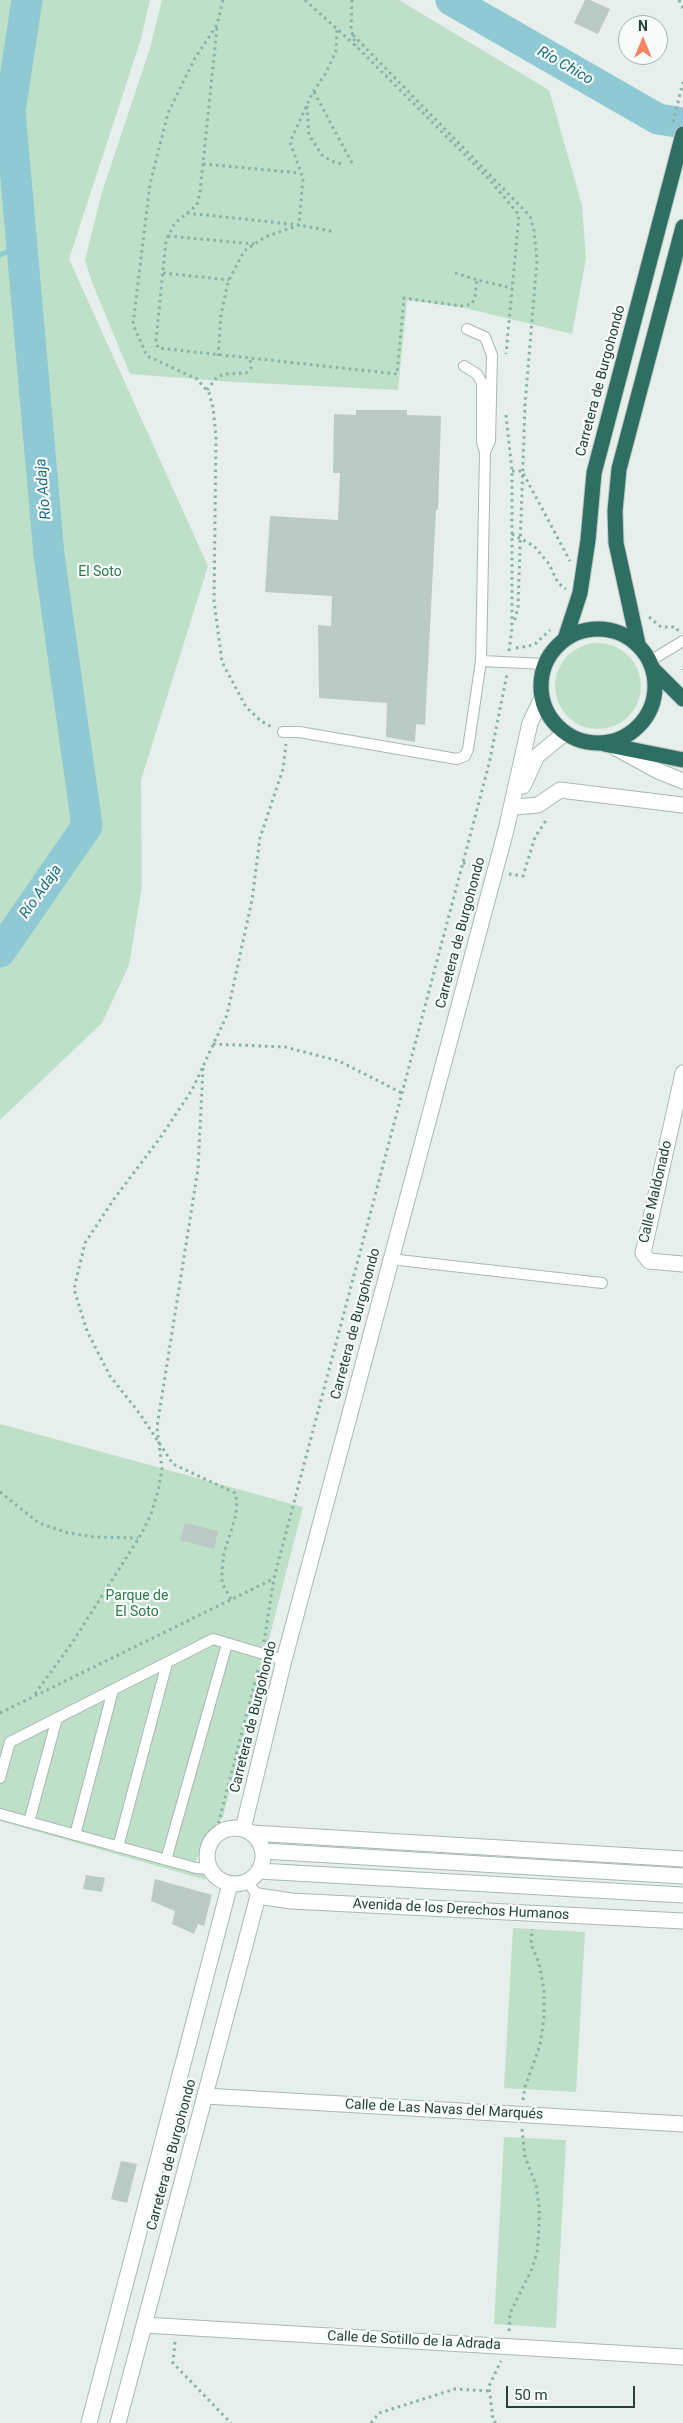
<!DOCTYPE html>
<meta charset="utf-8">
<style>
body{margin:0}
#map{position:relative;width:683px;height:2423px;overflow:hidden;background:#e6efeb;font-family:Roboto,sans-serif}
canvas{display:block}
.north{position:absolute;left:618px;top:15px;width:50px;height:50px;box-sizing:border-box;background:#f7fbf9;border:1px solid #a3b1ad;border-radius:50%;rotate:0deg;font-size:14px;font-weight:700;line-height:20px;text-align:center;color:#24423a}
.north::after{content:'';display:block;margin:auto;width:18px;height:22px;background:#f4845f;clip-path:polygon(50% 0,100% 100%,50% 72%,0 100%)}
.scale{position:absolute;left:506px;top:2386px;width:129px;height:22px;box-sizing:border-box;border:2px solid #24423a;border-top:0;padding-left:6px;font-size:15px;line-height:18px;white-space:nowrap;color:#24423a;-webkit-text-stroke:4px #f7fbf9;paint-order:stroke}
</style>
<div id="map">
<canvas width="683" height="2423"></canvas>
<div class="north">N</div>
<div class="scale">50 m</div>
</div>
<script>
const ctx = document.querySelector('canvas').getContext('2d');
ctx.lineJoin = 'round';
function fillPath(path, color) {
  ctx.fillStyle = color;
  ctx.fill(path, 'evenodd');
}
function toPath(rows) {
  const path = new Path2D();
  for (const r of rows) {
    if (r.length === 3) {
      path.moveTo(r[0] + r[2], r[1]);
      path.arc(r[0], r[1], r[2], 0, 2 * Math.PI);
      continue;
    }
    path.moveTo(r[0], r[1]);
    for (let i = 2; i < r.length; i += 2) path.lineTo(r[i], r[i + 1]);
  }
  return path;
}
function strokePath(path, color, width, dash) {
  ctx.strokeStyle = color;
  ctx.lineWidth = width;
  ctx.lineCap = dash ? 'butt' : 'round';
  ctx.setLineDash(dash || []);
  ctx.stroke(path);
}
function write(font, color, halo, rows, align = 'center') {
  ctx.font = font + ' Roboto,sans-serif';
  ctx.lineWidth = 4.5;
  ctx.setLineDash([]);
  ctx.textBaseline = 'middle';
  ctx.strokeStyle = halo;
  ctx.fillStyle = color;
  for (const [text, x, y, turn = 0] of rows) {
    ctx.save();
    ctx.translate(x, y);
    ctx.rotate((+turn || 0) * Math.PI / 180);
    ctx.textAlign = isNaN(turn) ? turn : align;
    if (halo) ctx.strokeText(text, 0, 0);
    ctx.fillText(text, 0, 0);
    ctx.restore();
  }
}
const green = toPath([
 [0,0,150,0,141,39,69,259,208,566,141,780,142,886,129,965,102,1023,0,1120],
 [162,0,399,0,549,90,582,205,586,259,572,334,465,308,407,300,398,390,234,382,130,374,91,280,85,260,102,192,150,48],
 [598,686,43],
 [0,1424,303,1507,223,1817,206,1835,195,1864,204,1873,206,1880,0,1821],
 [513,1928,585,1932,576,2092,504,2088],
 [504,2137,566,2140,556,2328,494,2324]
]);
const stream = toPath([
 [0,255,22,245]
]);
const river = toPath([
 [451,0,658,119,683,123],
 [0,952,87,826,49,555,10,111,27,0]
]);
const building = toPath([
 [585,0,590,0,610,9,598,34,574,23],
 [356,410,407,410,407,415,441,416,438,510,436,510,425,725,416,724,415,742,386,737,387,703,319,698,318,625,331,626,332,596,265,592,270,516,338,520,340,473,333,473,334,414,356,415],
 [185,1523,218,1531,214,1549,180,1540],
 [86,1875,105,1878,102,1892,83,1889],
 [155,1879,212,1895,204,1926,198,1924,194,1934,172,1924,175,1911,151,1901],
 [121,2161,137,2164,127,2203,111,2199]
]);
const path = toPath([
 [223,0,217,25,195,58,168,113,150,184,133,324,147,356,197,379,209,393,213,407,216,437,214,601,222,662,246,707,261,721,272,727],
 [305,0,357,47,489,179,519,215,506,354],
 [352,0,351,29,356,46],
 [679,0,683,8],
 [217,28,200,192,197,205,175,223,166,240,156,341,158,348,397,374,404,298,461,306,472,304,475,296,477,280,512,288],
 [353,35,530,216,534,231,537,260,525,405,518,607,514,623],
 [314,92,352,163],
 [307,106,309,135,322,155,331,161,342,164],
 [673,122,683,82],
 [203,164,300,173],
 [187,213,299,225,335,232],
 [168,236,254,244],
 [163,273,229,280],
 [455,273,477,280],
 [218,356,221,315,228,282,244,251,265,237,299,225,303,178,290,142,313,92,326,73,336,51,337,30],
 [207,390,217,377,225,374,246,373,251,368,250,359],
 [506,415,512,471,512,629,509,651],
 [512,471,522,471,570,561],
 [512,534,534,546,549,564,558,583,566,589],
 [649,617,661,627,676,627,678,631],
 [516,648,534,645,550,630],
 [683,669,683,670],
 [463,863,481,868],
 [509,874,523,876,535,837,547,819],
 [213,1044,285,1047,339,1061,402,1093],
 [0,1492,39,1523,68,1533,95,1537,138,1538],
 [231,1599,222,1583,222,1570,224,1553,236,1515,237,1501,235,1493,173,1464,140,1414,110,1376,87,1331,74,1289,85,1243,114,1199,160,1138,192,1090,227,1015,252,900,260,838,283,769,286,744],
 [264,1642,274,1578,489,764,507,674],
 [35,1694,72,1643,142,1533,151,1514,158,1491,162,1469,157,1427,198,1169,203,1068],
 [0,1713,273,1579],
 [200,1856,207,1834,218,1825,259,1666],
 [523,2100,525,2087,540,2045,544,2018,544,1990,539,1963,531,1944,532,1929],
 [509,2331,510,2313,531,2271,537,2253,539,2228,539,2205,536,2185,525,2157,522,2129],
 [175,2342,173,2363,231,2423],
 [371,2423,379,2413,455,2389,489,2391],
 [496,2423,493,2420,489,2386,501,2361]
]);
const lane = toPath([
 [467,329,485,337,492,355,490,441,485,452],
 [481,661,545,664],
 [650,661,683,641],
 [283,732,299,732,457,759,465,756,468,749,481,661,485,452,482,442,482,383,477,374,464,366],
 [390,1259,602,1283],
 [0,1778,10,1742,213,1639,284,1660],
 [0,1814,196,1868,210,1869],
 [29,1822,57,1718],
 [75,1835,113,1690],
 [118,1847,167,1663],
 [166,1860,227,1644],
 [247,1881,258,1896]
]);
const street = toPath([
 [616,748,658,771,683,781],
 [515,807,538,805,560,790,683,805],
 [683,1073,643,1253,649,1261,683,1264],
 [252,1833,683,1859],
 [205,2096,683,2124],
 [144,2325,683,2357],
 [118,2423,258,1896,291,1901,683,1921]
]);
const secondary = toPath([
 [523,786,537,756,565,733],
 [235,1856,28],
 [243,1829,284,1660,506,830,530,723,542,698],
 [263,1851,683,1876],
 [259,1871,683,1895],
 [89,2423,230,1884]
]);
const highway = toPath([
 [598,686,57],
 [565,639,580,593,588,540,594,473,683,134],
 [638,644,616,543,615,511,619,469,683,227],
 [653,669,683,699],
 [604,744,683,760]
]);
const streetNames = [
 ["Carretera de Burgohondo",601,381,-75],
 ["Carretera de Burgohondo",461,933,-75],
 ["Calle Maldonado",656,1192,-77],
 ["Carretera de Burgohondo",356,1324,-75],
 ["Carretera de Burgohondo",254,1717,-76],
 ["Avenida de los Derechos Humanos",461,1910,3],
 ["Calle de Las Navas del Marqués",444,2110,3],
 ["Carretera de Burgohondo",172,2155,-75],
 ["Calle de Sotillo de la Adrada",414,2341,3]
];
const parkNames = [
 ["El Soto",100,572],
 ["Parque de",137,1596],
 ["El Soto",137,1612]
];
const waterNames = [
 ["Río Chico",565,66,30],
 ["Río Adaja",44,489,-95],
 ["Río Adaja",41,892,-55]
];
fillPath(green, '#bfe0c8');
strokePath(stream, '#8ec9d4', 5);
strokePath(river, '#8ec9d4', 31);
fillPath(building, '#bbcac4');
strokePath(lane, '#a8b8b2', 12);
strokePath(street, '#a8b8b2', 17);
strokePath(secondary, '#a4bbb3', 17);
strokePath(highway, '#c2cac8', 17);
strokePath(path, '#86b3a5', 3, [2.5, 4]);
strokePath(lane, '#fff', 10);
strokePath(street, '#fff', 15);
strokePath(secondary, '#fff', 15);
strokePath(highway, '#2f6f62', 15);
write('14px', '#24423a', '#f7fbf9', streetNames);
write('14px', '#2d7a4b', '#f7fbf9', parkNames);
write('italic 15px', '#1c6f80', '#f7fbf9', waterNames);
</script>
